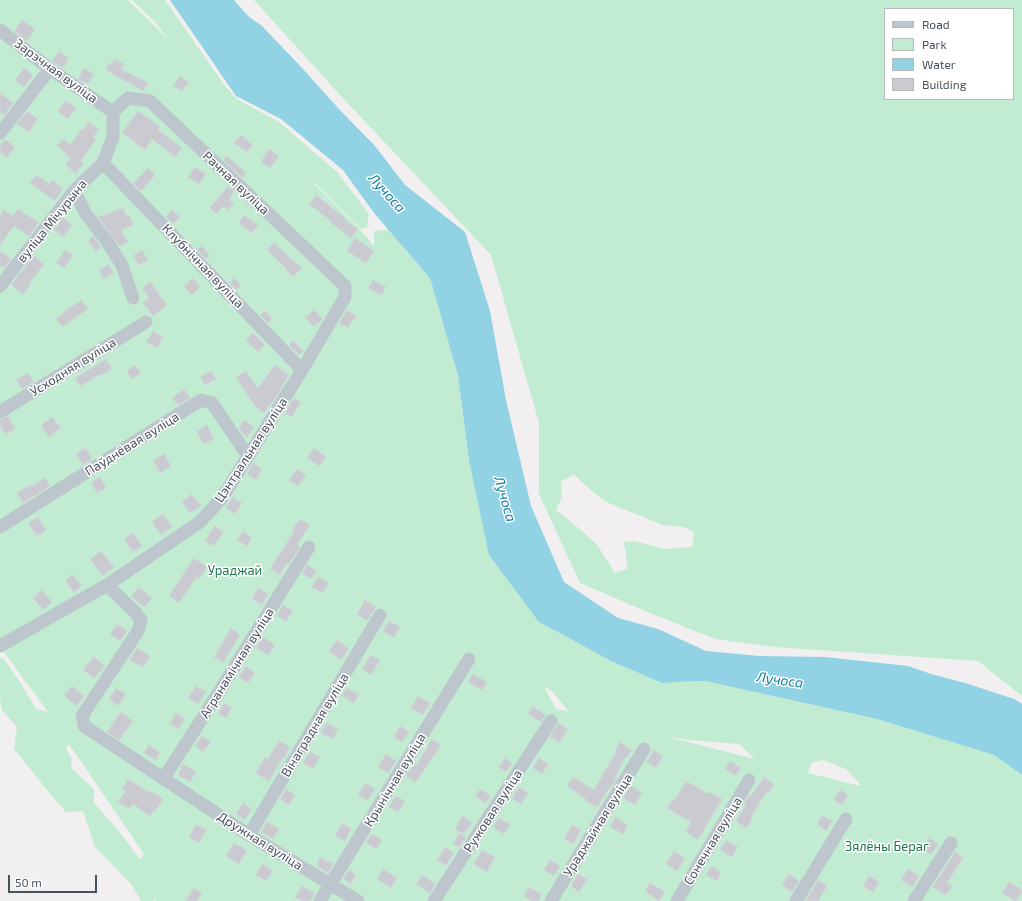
<!DOCTYPE html>
<meta charset="utf-8">
<style>
body{margin:0}
#map{position:relative;width:1022px;height:901px;overflow:hidden;background:#f1efef;font-family:"Exo 2",sans-serif}
canvas{display:block}
.legend{position:absolute;left:884px;top:8px;width:130px;height:92px;box-sizing:border-box;background:#fff;border:1px solid #b6babd;margin:0;padding:5px 7px;list-style:none;font-size:12px;color:#48525b}
.legend li{display:flex;align-items:center;gap:8px;height:20px}
.legend b{width:20px;border:1px solid #b6babd}
.scale{position:absolute;left:8px;top:875px;width:89px;height:18px;box-sizing:border-box;border:2px solid #48525b;border-top:0;padding-left:5px;font-size:12px;line-height:14px;white-space:nowrap;color:#48525b;-webkit-text-stroke:3px #fff;paint-order:stroke}
</style>
<div id="map">
<canvas width="1022" height="901"></canvas>
<ul class="legend">
<li><b style="height:5px;background:#bec6cd"></b>Road</li>
<li><b style="height:11px;background:#c1ecd2"></b>Park</li>
<li><b style="height:11px;background:#91d2e5"></b>Water</li>
<li><b style="height:11px;background:#c9cbd1"></b>Building</li>
</ul>
<div class="scale">50 m</div>
</div>
<script>
const ctx = document.querySelector('canvas').getContext('2d');
ctx.lineJoin = 'round';
function fillPath(path, color) {
  ctx.fillStyle = color;
  ctx.fill(path, 'evenodd');
}
function toPath(rows) {
  const path = new Path2D();
  for (const r of rows) {
    path.moveTo(r[0], r[1]);
    for (let i = 2; i < r.length; i += 2) path.lineTo(r[i], r[i + 1]);
  }
  return path;
}
function strokePath(path, color, width, dash) {
  ctx.strokeStyle = color;
  ctx.lineWidth = width;
  ctx.lineCap = dash ? 'butt' : 'round';
  ctx.setLineDash(dash || []);
  ctx.stroke(path);
}
function write(font, color, halo, rows, align = 'center') {
  ctx.font = font + ' "Exo 2",sans-serif';
  ctx.lineWidth = 3;
  ctx.setLineDash([]);
  ctx.textBaseline = 'middle';
  ctx.strokeStyle = halo;
  ctx.fillStyle = color;
  for (const [text, x, y, turn = 0] of rows) {
    ctx.save();
    ctx.translate(x, y);
    ctx.rotate((+turn || 0) * Math.PI / 180);
    ctx.textAlign = isNaN(turn) ? turn : align;
    if (halo) ctx.strokeText(text, 0, 0);
    ctx.fillText(text, 0, 0);
    ctx.restore();
  }
}
const green = toPath([
 [0,0,128,0,168,39,155,22,132,0,165,0,225,86,237,99,279,122,337,172,369,214,367,227,361,229,321,189,307,177,357,226,374,246,374,231,389,230,430,278,458,376,469,460,539,622,613,662,662,683,675,682,705,681,877,719,994,755,1022,775,1022,901,156,901,154,899,153,901,141,901,131,884,95,847,83,811,66,812,51,795,14,749,17,727,2,710,0,698,0,658,4,659,22,685,36,709,48,712,3,651,0,652],
 [544,687,551,690,569,712,556,709],
 [668,737,689,740,739,744,755,759],
 [69,744,144,854,140,859,118,830,94,803,94,789,71,768,72,759,66,748],
 [823,760,846,769,860,784,860,786,808,773,812,762],
 [254,0,1022,0,1022,696,978,661,775,647,715,639,650,613,580,583,539,494,539,423,491,255,340,95],
 [885,9,1013,9,1013,99,885,99],
 [574,474,585,485,604,501,663,525,683,527,694,532,692,547,665,549,634,541,623,542,626,553,627,569,615,573,598,546,581,530,556,510,562,497,561,482]
]);
const water = toPath([
 [170,0,234,0,248,16,262,26,303,69,338,108,375,146,405,185,465,232,490,311,506,400,531,506,564,582,618,618,658,629,706,651,759,656,825,657,908,666,931,674,965,683,1014,699,1022,704,1022,775,994,755,877,719,705,681,675,682,662,683,613,662,539,622,489,555,469,460,458,376,430,278,374,213,343,170,281,119,236,96]
]);
const building = toPath([
 [22,20,35,29,27,41,14,31,22,20],
 [59,51,69,58,63,68,52,61,59,51],
 [114,59,124,64,121,69,148,83,143,91,106,70,109,63,112,64,114,59],
 [24,68,33,75,24,87,15,80,24,68],
 [84,68,94,74,88,84,78,79,84,68],
 [180,76,189,82,182,91,173,86,180,76],
 [0,93,13,103,4,115,0,112,0,93],
 [65,101,76,108,68,119,58,112,65,101],
 [138,111,160,126,158,130,182,148,175,157,152,139,145,150,135,143,136,142,122,133,138,111],
 [26,112,27,113,28,112,38,119,29,132,17,124,26,112],
 [89,122,99,130,93,137,96,139,81,161,84,163,76,173,65,165,71,158,57,145,64,139,70,145,82,129,83,130,89,122],
 [241,135,253,145,247,152,234,143,241,135],
 [5,139,15,147,7,157,0,152,0,146,5,139],
 [269,149,279,156,270,168,261,162,269,149],
 [227,156,246,173,242,178,223,160,227,156],
 [195,167,206,174,199,184,188,177,195,167],
 [148,168,155,175,141,191,133,183,148,168],
 [36,175,50,184,52,180,63,188,55,201,30,183,36,175],
 [228,186,234,192,229,199,234,203,228,210,223,206,217,214,210,208,228,186],
 [316,195,346,219,345,220,358,229,351,238,330,222,331,221,309,204,316,195],
 [123,208,126,216,129,215,133,225,121,230,128,242,119,246,98,217,123,208],
 [18,209,39,223,29,236,14,226,0,245,0,216,4,210,13,216,18,209],
 [172,210,180,217,173,224,166,217,172,210],
 [244,215,258,225,252,233,239,223,244,215],
 [63,218,72,225,63,237,54,230,63,218],
 [93,236,101,247,96,251,88,241,93,236],
 [355,238,374,251,366,263,347,251,355,238],
 [274,243,293,261,293,260,302,268,293,277,285,269,286,268,267,250,274,243],
 [202,246,210,256,206,259,197,250,202,246],
 [65,250,73,255,64,268,56,263,65,250],
 [142,250,148,260,139,265,133,256,142,250],
 [0,251,11,259,4,268,0,265,0,251],
 [34,256,44,264,29,284,30,285,23,294,11,285,34,256],
 [108,264,114,273,104,279,99,270,108,264],
 [193,278,200,287,192,295,184,286,193,278],
 [234,278,241,285,236,290,230,283,234,278],
 [373,280,386,287,381,295,368,288,373,280],
 [150,282,167,305,153,316,143,303,149,298,142,288,150,282],
 [81,300,88,309,62,327,56,318,81,300],
 [314,310,323,319,314,327,305,318,314,310],
 [347,310,356,316,348,328,339,323,347,310],
 [265,311,272,318,268,323,260,315,265,311],
 [153,331,163,337,157,348,146,342,153,331],
 [253,333,265,345,258,352,246,341,253,333],
 [293,341,303,351,299,355,289,345,293,341],
 [106,359,112,369,102,375,101,374,80,386,75,378,106,359],
 [135,365,141,373,132,379,127,371,135,365],
 [275,365,289,375,271,405,270,404,264,413,254,405,236,377,246,371,258,388,275,365],
 [211,371,216,379,205,385,200,377,211,371],
 [28,373,34,382,22,389,16,380,28,373],
 [184,389,190,398,178,405,172,398,184,389],
 [294,398,301,402,292,417,285,413,294,398],
 [8,416,15,429,5,434,0,425,0,420,8,416],
 [52,417,61,428,49,437,41,426,52,417],
 [244,420,254,427,247,437,243,434,239,428,244,420],
 [207,425,214,439,203,444,197,431,207,425],
 [86,448,92,459,83,465,76,453,86,448],
 [314,448,326,457,319,466,307,458,314,448],
 [164,454,171,466,160,473,153,460,164,454],
 [253,463,262,469,256,480,247,474,253,463],
 [297,469,306,475,298,486,289,480,297,469],
 [100,477,106,488,97,493,91,482,100,477],
 [45,478,50,486,23,503,17,493,30,485,31,486,45,478],
 [192,494,201,506,190,513,182,501,192,494],
 [233,497,242,503,235,514,226,508,233,497],
 [163,514,172,527,161,535,152,522,163,514],
 [38,517,46,530,37,536,28,523,38,517],
 [300,519,310,525,297,545,300,547,289,564,287,563,279,575,270,569,295,530,293,529,300,519],
 [215,526,223,532,214,546,205,541,215,526],
 [243,531,252,538,247,546,237,540,243,531],
 [133,533,142,546,133,552,124,539,133,533],
 [101,551,114,567,103,576,90,559,101,551],
 [194,558,207,567,200,578,197,576,179,603,169,596,194,558],
 [307,565,317,571,311,579,302,573,307,565],
 [72,574,82,586,74,592,65,581,72,574],
 [318,577,329,583,322,593,312,587,318,577],
 [139,587,152,598,144,607,131,596,139,587],
 [258,588,268,594,262,605,252,599,258,588],
 [42,590,52,602,43,610,33,598,42,590],
 [365,600,376,607,367,621,357,614,365,600],
 [283,605,293,611,286,621,277,616,283,605],
 [389,621,400,627,394,638,383,631,389,621],
 [117,624,127,631,120,641,110,634,117,624],
 [231,628,240,635,223,663,214,657,231,628],
 [263,637,275,645,268,655,256,648,263,637],
 [337,640,349,649,341,660,329,651,337,640],
 [137,648,150,656,143,667,130,660,137,648],
 [370,655,380,660,371,675,362,669,370,655],
 [94,657,105,666,94,678,83,670,94,657],
 [246,666,255,673,248,683,239,677,246,666],
 [473,674,487,682,482,690,468,682,473,674],
 [72,686,84,696,76,706,64,695,72,686],
 [196,686,206,692,198,704,188,698,196,686],
 [116,688,126,694,118,706,109,699,116,688],
 [347,688,359,695,354,703,342,696,347,688],
 [418,696,430,703,423,715,411,708,418,696],
 [224,703,232,708,226,718,218,713,224,703],
 [533,707,546,715,541,722,528,714,533,707],
 [121,712,133,721,119,740,107,732,121,712],
 [176,713,185,719,179,729,170,724,176,713],
 [326,723,338,729,333,739,321,733,326,723],
 [558,723,568,729,559,743,550,737,558,723],
 [400,726,409,732,402,742,394,737,400,726],
 [202,736,211,742,203,752,195,746,202,736],
 [432,739,441,745,416,782,406,776,415,763,417,764,432,739],
 [279,741,290,747,284,758,283,757,269,781,256,773,265,757,268,759,279,741],
 [620,742,632,750,626,758,625,758,615,777,617,778,609,790,608,790,597,807,585,800,586,799,567,786,573,777,594,790,616,752,615,751,620,742],
 [149,745,160,753,155,760,144,753,149,745],
 [654,750,663,756,656,768,647,762,654,750],
 [310,752,320,757,313,769,303,763,310,752],
 [386,754,396,761,388,773,378,767,386,754],
 [505,758,512,764,506,772,499,767,505,758],
 [539,758,548,764,542,774,533,768,539,758],
 [730,761,741,768,736,776,725,769,730,761],
 [183,764,196,772,190,782,178,775,183,764],
 [764,777,774,784,768,793,766,792,751,818,752,819,747,828,736,821,746,805,744,804,749,795,751,796,764,777],
 [128,779,150,793,151,791,163,799,156,810,155,809,150,816,133,804,129,809,118,802,126,791,122,789,128,779],
 [686,781,708,794,710,792,722,799,698,840,686,832,691,822,667,808,672,800,674,801,686,781],
 [365,783,375,789,367,801,358,795,365,783],
 [631,786,642,793,635,805,623,798,631,786],
 [519,787,528,793,521,804,512,798,519,787],
 [286,789,295,795,289,805,280,799,286,789],
 [480,789,491,796,485,803,475,796,480,789],
 [840,790,848,795,842,805,834,800,840,790],
 [396,796,405,801,398,812,389,807,396,796],
 [243,803,252,809,245,820,236,814,243,803],
 [822,815,832,821,826,831,817,824,822,815],
 [462,816,472,822,464,834,455,829,462,816],
 [615,817,628,825,623,834,610,827,615,817],
 [499,818,510,824,504,834,493,827,499,818],
 [267,822,279,829,273,839,261,832,267,822],
 [342,823,351,829,345,841,335,836,342,823],
 [196,824,206,830,199,843,189,837,196,824],
 [572,825,581,830,573,844,564,839,572,825],
 [459,833,466,837,459,847,453,844,459,833],
 [372,834,382,840,376,849,366,842,372,834],
 [929,838,938,844,931,855,922,849,929,838],
 [726,840,738,847,732,857,720,850,726,840],
 [234,843,247,851,239,864,226,856,234,843],
 [445,847,454,853,446,865,437,860,445,847],
 [482,850,495,857,487,872,474,864,482,850],
 [674,851,685,858,677,871,666,864,674,851],
 [955,852,963,858,947,883,952,886,946,895,933,887,955,852],
 [320,857,333,864,328,873,318,867,319,865,317,864,320,857],
 [550,860,560,866,554,876,544,870,550,860],
 [262,864,273,870,266,881,256,875,262,864],
 [711,866,721,872,717,881,706,875,711,866],
 [383,869,397,878,391,888,377,879,383,869],
 [908,869,919,876,912,887,901,880,908,869],
 [349,870,356,874,351,884,343,879,349,870],
 [578,874,587,879,579,892,571,886,578,874],
 [789,874,799,881,792,892,782,885,789,874],
 [422,875,435,884,430,893,416,884,422,875],
 [869,876,879,882,873,892,863,886,869,876],
 [818,880,827,886,818,901,807,901,806,900,818,880],
 [1009,882,1022,890,1022,892,1016,901,1015,901,1002,893,1009,882],
 [650,883,665,892,659,901,645,891,650,883],
 [302,886,315,893,310,901,302,901,295,897,302,886],
 [529,887,542,894,538,901,532,901,524,896,529,887],
 [194,888,202,893,197,901,185,901,194,888]
]);
const minor = toPath([
 [0,30,50,69,113,112],
 [0,133,50,69],
 [103,163,302,370],
 [74,191,86,214,106,240,122,265,133,298],
 [0,286,74,191,103,163,113,137,113,112],
 [0,412,146,322],
 [0,527,201,400,212,403,248,456],
 [107,585,135,612,141,620,138,631,82,716,84,726,249,835,358,901],
 [0,646,107,585,200,522,222,498,302,370,345,297,345,286,150,101,128,98,113,112],
 [163,779,207,711,309,547],
 [249,835,380,615],
 [320,901,469,659],
 [434,901,551,721],
 [551,901,644,749],
 [677,901,749,780],
 [796,901,846,819],
 [914,901,951,843]
]);
const streetNames = [
 ["Зарэчная вуліца",56,71,36],
 ["Рачная вуліца",236,183,43],
 ["вуліца Мічурына",52,221,-51],
 ["Клубнічная вуліца",203,266,46],
 ["Усходняя вуліца",73,367,-32],
 ["Паўднёвая вуліца",132,444,-32],
 ["Цэнтральная вуліца",251,450,-57],
 ["Агранамічная вуліца",237,663,-58],
 ["Вінаградная вуліца",315,725,-59],
 ["Крынічная вуліца",395,780,-59],
 ["Ружовая вуліца",493,811,-57],
 ["Ураджайная вуліца",598,825,-58],
 ["Дружная вуліца",260,841,32],
 ["Сонечная вуліца",713,841,-59]
];
const parkNames = [
 ["Ураджай",235,571],
 ["Зялёны Бераг",887,847]
];
const waterNames = [
 ["Лучоса",387,193,48],
 ["Лучоса",505,499,74],
 ["Лучоса",780,680,8]
];
fillPath(green, '#c1ecd2');
fillPath(water, '#91d2e5');
fillPath(building, '#c9cbd1');
strokePath(building, '#d3d5da', 1);
strokePath(minor, '#bec6cd', 13);
write('13px', '#48525b', '#fff', streetNames);
write('13px', '#1e774d', '#fff', parkNames);
write('italic 14px', '#1780a0', '#fff', waterNames);
</script>
